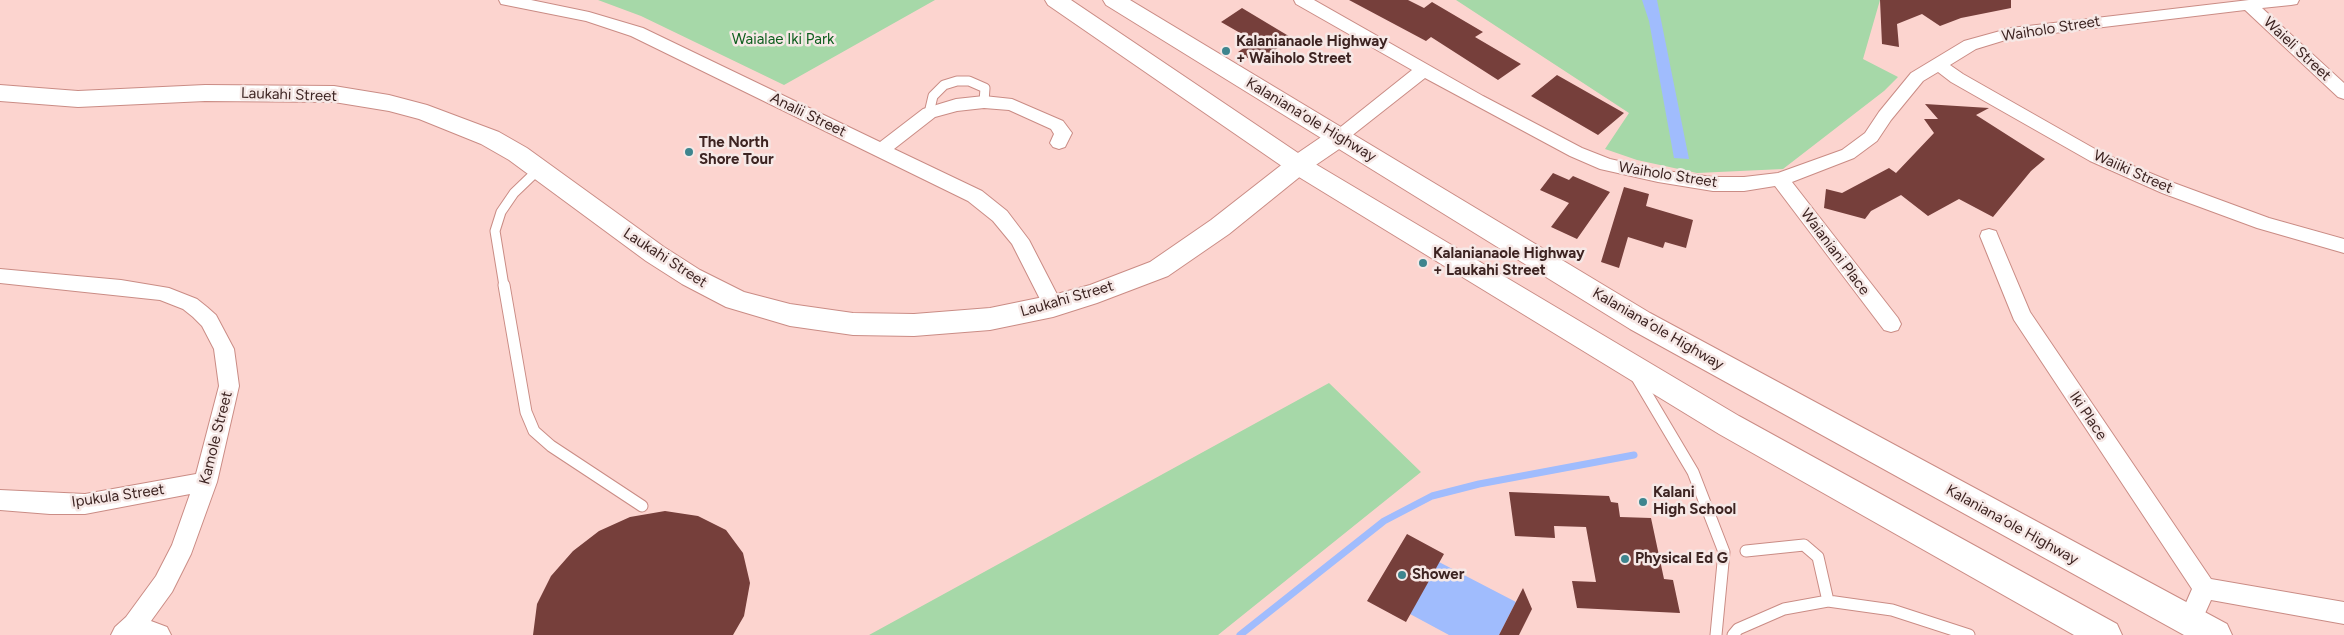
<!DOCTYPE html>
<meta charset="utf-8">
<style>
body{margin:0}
canvas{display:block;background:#fcd4cf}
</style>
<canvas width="2344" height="635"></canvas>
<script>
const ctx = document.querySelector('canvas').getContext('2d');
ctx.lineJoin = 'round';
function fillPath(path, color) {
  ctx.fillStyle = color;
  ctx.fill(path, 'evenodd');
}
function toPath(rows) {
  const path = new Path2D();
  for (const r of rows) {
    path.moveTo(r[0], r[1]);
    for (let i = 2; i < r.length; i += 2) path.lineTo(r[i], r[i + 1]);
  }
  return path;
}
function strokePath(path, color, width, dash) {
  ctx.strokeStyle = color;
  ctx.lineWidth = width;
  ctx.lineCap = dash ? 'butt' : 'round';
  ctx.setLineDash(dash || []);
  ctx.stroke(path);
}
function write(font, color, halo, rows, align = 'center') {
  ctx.font = font + ' Figtree,sans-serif';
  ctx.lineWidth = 5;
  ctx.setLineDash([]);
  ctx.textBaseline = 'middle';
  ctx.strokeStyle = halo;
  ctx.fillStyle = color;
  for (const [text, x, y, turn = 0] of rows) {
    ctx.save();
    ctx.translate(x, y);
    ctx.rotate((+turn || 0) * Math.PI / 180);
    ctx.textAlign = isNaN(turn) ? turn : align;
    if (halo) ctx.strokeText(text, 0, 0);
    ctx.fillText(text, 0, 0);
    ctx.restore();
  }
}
const green = toPath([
 [598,0,935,0,784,85,641,16],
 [1456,0,1880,0,1863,59,1898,77,1884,91,1783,169,1697,173,1637,160,1605,149,1629,113],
 [1329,383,1421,472,1218,635,869,635]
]);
const water = toPath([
 [1642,0,1657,0,1689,159,1674,158,1649,21],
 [1439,562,1516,602,1499,635,1449,635,1410,614]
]);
const stream = toPath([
 [1240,635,1384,521,1432,496,1479,484,1634,455]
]);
const building = toPath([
 [1349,0,1408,0,1424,8,1432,2,1483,32,1475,37,1521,64,1498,80,1431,37,1426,41],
 [1880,0,2011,0,2011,8,1961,18,1940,26,1922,14,1897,24,1899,47,1882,44],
 [1242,8,1292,38,1256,63,1238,52,1254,41,1221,22],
 [1557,75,1624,113,1598,135,1531,96],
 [1925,104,1989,108,1976,115,2045,159,2031,171,1993,217,1959,199,1928,216,1901,195,1871,211,1865,219,1824,208,1826,189,1842,193,1889,168,1896,173,1934,133,1924,119,1938,119],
 [1553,173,1569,180,1573,176,1610,192,1577,239,1551,227,1569,203,1540,190],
 [1624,187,1649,194,1646,206,1693,220,1686,248,1665,242,1663,248,1628,237,1619,268,1601,262],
 [1509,492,1609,496,1611,502,1618,503,1620,517,1651,518,1664,579,1673,580,1680,613,1577,608,1572,581,1596,582,1586,527,1554,526,1555,538,1515,536],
 [665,511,698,516,726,530,743,553,750,583,744,616,733,635,533,635,537,604,551,576,573,551,599,531,630,517],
 [1407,534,1444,554,1406,622,1367,601],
 [1523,588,1532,609,1519,635,1499,635]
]);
const laneFar1 = toPath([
 [929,113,933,96,944,85,957,81,969,81,985,88,984,102],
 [504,286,495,231,501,212,514,193,539,169]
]);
const lane = toPath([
 [504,285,526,412,534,431,551,446,642,506],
 [1636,376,1693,472,1724,552,1716,635],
 [1746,551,1804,545,1818,557,1828,601],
 [1733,635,1738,629,1784,609,1828,601,1892,610,1969,635]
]);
const street = toPath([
 [499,0,531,0,589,12,643,28,880,142,923,109,956,99,984,96,1012,99,1063,121,1072,133,1065,147,1059,149,1053,147,1050,143,1054,134,1051,129,1009,110,984,108,957,111,935,117,894,149,982,191,1007,211,1029,240,1063,306,1060,311,1053,314,1046,311,1012,244,993,221,968,201,631,36,586,21,501,4,499,0],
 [1294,0,1314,0,1483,96,1582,148,1610,159,1658,170,1713,177,1744,177,1778,173,1842,150,1865,133,1879,112,1911,73,1964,41,2011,28,2249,0,2299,0,2297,4,2291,5,2262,8,2344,83,2344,99,2338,97,2245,10,2012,38,1976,49,1950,65,1963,74,2102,153,2174,183,2269,218,2344,239,2344,253,2257,228,2162,193,2090,161,1951,82,1938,72,1923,81,1891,120,1877,141,1854,158,1792,182,1898,318,1901,324,1898,330,1891,332,1884,330,1775,186,1744,191,1713,191,1658,182,1600,169,1570,156,1425,78,1345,141,1339,143,1333,141,1330,137,1333,133,1412,70,1296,4,1294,0],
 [1989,229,1996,231,1998,236,2030,312,2211,579,2344,602,2344,624,2211,600,2198,629,2190,632,2182,629,2178,621,2192,589,2014,320,1980,236,1982,231,1989,229],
 [0,269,121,280,169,288,197,299,207,307,216,315,234,349,239,386,217,482,191,554,172,592,151,621,167,627,171,635,111,635,115,627,126,617,156,576,172,545,190,494,85,514,50,514,0,510,0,490,85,494,196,474,219,386,214,349,202,326,193,317,183,309,160,300,0,283,0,269]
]);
const secondary = toPath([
 [0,85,78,91,205,85,334,86,389,95,427,105,499,132,527,148,664,247,700,270,744,292,790,304,853,313,914,314,990,308,1053,295,1090,285,1150,262,1211,220,1289,159,1330,131,1339,129,1348,131,1351,137,1348,143,1307,171,1229,234,1168,276,1097,303,1053,317,990,330,914,336,853,335,790,326,726,307,682,284,646,261,509,160,481,144,419,119,389,111,334,102,205,101,78,107,0,101,0,85]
]);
const highway = toPath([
 [1045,0,1071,0,1307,159,1739,416,2117,624,2122,635,2074,635,1719,434,1289,171,1048,5,1045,0],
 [1103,0,1130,0,1650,313,2227,624,2232,635,2184,635,1630,329,1106,5,1103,0]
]);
const markers = [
 [1226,51,5,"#3e858e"],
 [689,152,5,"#3e858e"],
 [1423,263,5,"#3e858e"],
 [1643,502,5,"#3e858e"],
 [1625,559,5,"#3e858e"],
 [1402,575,5,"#3e858e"]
];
const streetNames = [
 ["Waiholo Street",2051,29,-9],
 ["Waieli Street",2297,49,43],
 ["Laukahi Street",289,95,2],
 ["Analii Street",808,115,26],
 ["Kalaniana’ole Highway",1311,120,31],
 ["Waiiki Street",2133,172,24],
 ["Waiholo Street",1668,175,9],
 ["Waianiani Place",1835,252,53],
 ["Laukahi Street",665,258,33],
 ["Laukahi Street",1067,299,-16],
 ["Kalaniana’ole Highway",1658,329,30],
 ["Iki Place",2088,416,56],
 ["Kamole Street",216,438,-76],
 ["Ipukula Street",118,496,-8],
 ["Kalaniana’ole Highway",2012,525,29]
];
const parkNames = [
 ["Waialae Iki Park",783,40]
];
const poiNames = [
 ["Kalanianaole Highway",1236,42],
 ["+ Waiholo Street",1236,59],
 ["The North",699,143],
 ["Shore Tour",699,160],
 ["Kalanianaole Highway",1433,254],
 ["+ Laukahi Street",1433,271],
 ["Kalani",1653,493],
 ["High School",1653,510],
 ["Physical Ed G",1635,559],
 ["Shower",1412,575]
];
fillPath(green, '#a6d8a8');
fillPath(water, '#a0bcfd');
strokePath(stream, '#a0bcfd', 7);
fillPath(building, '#763f3b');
strokePath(laneFar1, '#ca8c85', 11);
strokePath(lane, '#ca8c85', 13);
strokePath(street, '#ca8c85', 2);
strokePath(secondary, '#ca8c85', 2);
strokePath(highway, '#ca8c85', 2);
strokePath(laneFar1, '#fff', 9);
strokePath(lane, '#fff', 11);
fillPath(street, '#fff');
fillPath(secondary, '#fff');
fillPath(highway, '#fff');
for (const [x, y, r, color] of markers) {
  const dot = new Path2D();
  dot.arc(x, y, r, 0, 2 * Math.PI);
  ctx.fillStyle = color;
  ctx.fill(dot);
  strokePath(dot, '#f6e8e6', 2);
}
write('15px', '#3d2422', '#f6e8e6', streetNames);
write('15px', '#0e5e1e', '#f6e8e6', parkNames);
write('bold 15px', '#3d2422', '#f6e8e6', poiNames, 'left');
</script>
